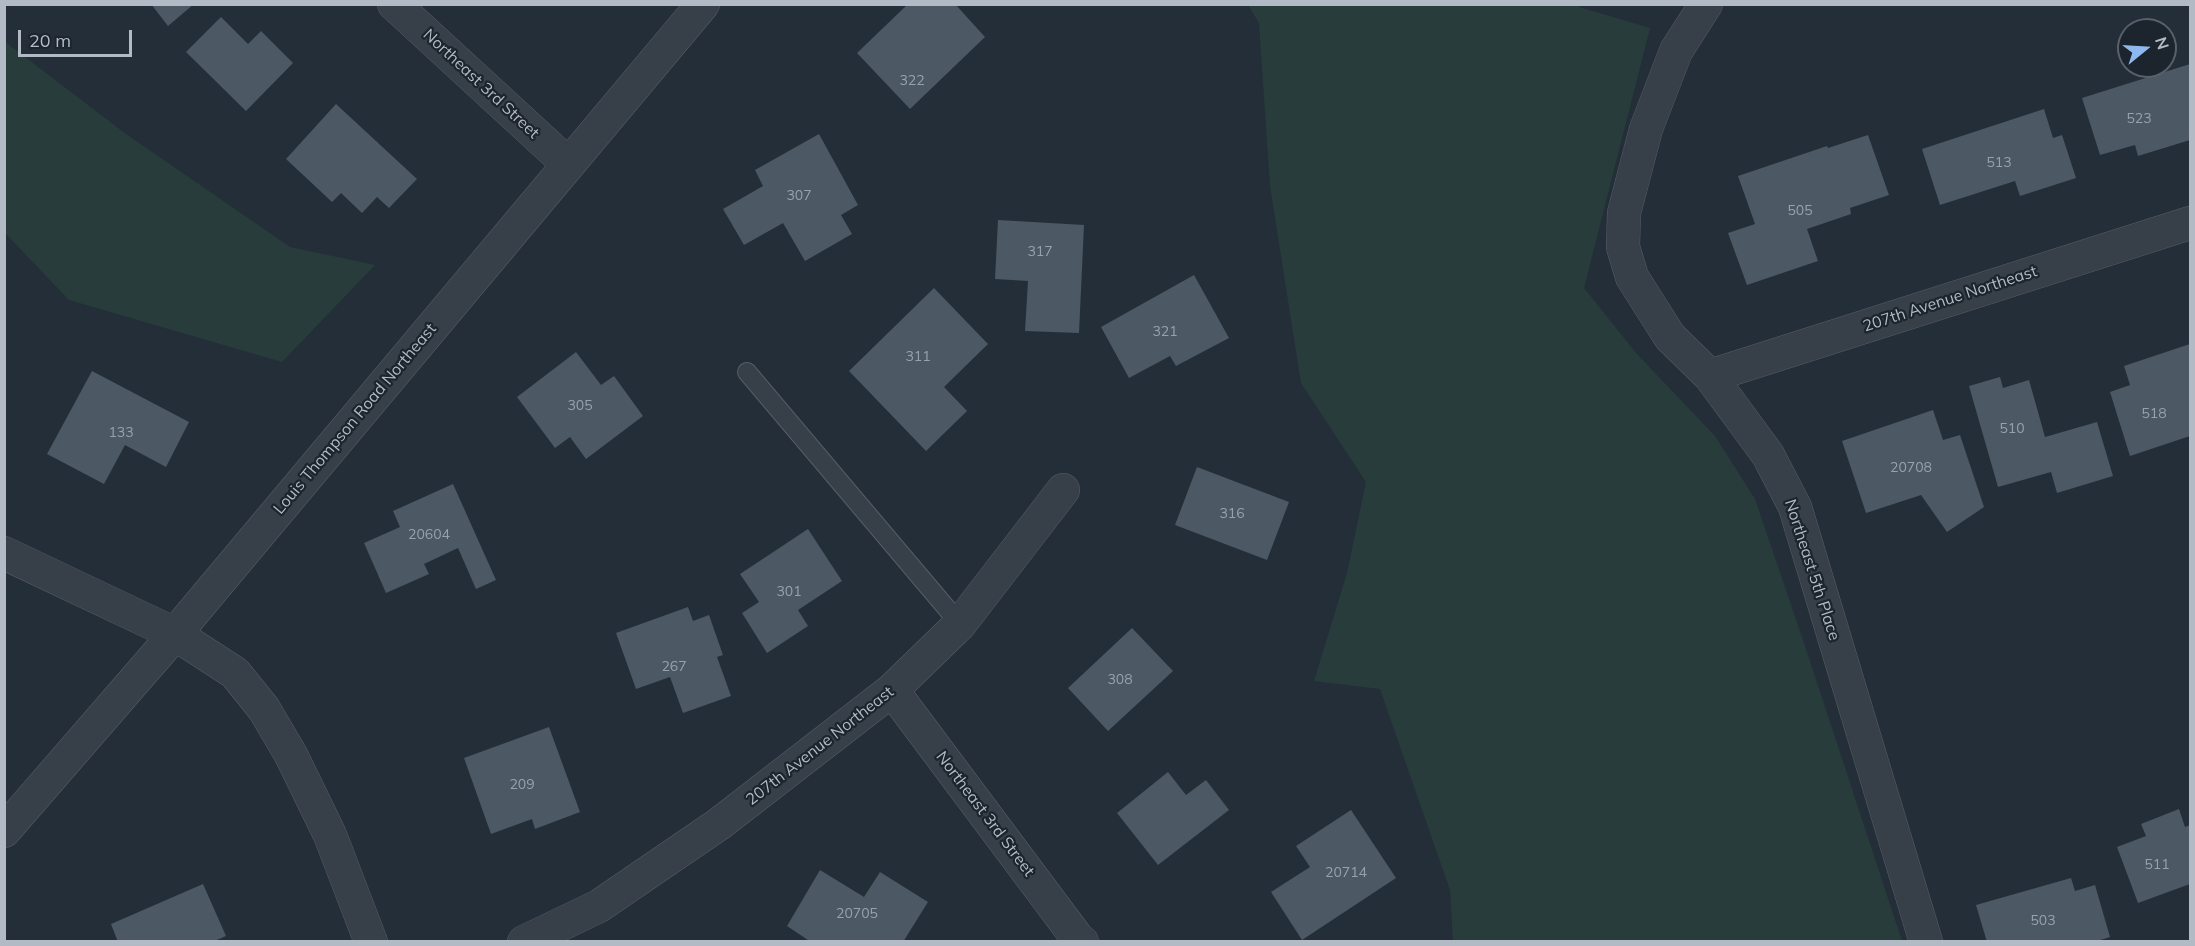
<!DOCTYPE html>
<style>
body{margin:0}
#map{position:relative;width:2195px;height:946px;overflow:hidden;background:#242e38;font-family:Mulish,sans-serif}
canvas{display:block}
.frame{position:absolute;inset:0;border:6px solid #b2bac5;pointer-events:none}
.north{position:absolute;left:2117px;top:18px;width:60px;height:60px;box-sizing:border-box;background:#1c242d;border:2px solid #58606a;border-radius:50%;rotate:72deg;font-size:16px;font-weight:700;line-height:24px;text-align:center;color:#b2bac5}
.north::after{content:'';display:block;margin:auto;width:21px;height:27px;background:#8db9ef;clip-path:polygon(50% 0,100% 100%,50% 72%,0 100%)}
.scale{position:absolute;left:18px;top:30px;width:114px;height:27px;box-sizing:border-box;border:3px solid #b2bac5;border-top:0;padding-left:8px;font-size:18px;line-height:21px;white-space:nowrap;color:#b2bac5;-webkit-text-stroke:4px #1c242d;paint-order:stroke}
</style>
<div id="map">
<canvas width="2195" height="946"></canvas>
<div class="frame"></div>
<div class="north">N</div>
<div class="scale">20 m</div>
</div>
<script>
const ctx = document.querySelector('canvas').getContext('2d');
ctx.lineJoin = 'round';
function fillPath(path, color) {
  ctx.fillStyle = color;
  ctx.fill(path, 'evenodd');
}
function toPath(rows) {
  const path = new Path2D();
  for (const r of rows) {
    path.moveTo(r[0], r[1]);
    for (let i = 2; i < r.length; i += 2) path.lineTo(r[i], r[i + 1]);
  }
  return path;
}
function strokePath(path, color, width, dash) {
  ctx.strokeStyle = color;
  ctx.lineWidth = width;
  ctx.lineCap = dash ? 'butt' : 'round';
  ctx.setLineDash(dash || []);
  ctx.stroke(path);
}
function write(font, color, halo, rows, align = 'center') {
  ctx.font = font + ' Mulish,sans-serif';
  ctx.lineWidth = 4.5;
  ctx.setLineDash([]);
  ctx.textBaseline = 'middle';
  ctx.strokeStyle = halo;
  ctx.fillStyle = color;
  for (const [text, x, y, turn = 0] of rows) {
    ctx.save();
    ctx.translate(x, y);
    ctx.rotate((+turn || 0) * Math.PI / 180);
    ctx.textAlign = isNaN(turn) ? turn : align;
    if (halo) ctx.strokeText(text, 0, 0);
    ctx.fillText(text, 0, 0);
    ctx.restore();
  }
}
const green = toPath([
 [1248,5,1578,5,1579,7,1650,28,1584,288,1636,353,1715,436,1755,499,1805,646,1902,941,1453,941,1450,890,1380,689,1314,681,1347,573,1366,482,1301,383,1270,186,1259,23],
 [4,41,126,134,290,247,375,265,282,362,69,300,5,233]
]);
const building = toPath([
 [151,4,194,4,168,26],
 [908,4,955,4,985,37,910,109,857,53],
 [221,17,248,44,261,31,293,63,246,111,186,52],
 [2190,64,2190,140,2138,156,2135,145,2100,155,2082,98],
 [336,104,417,179,389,208,377,197,362,213,341,193,332,202,286,159],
 [2044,109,2053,138,2062,135,2076,178,2020,196,2015,181,1940,205,1922,149],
 [819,134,858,205,841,215,852,234,805,261,783,223,744,245,723,209,763,186,755,170],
 [1868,135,1889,195,1850,208,1851,214,1807,229,1818,261,1747,285,1728,233,1755,224,1738,176,1827,146,1828,148],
 [998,220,1084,225,1079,333,1025,331,1028,281,995,279],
 [1194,275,1229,338,1176,366,1170,356,1129,378,1101,327],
 [934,288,988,344,944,387,967,411,926,451,849,371],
 [2190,344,2190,436,2130,456,2110,392,2130,385,2124,366],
 [576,352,601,385,614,376,643,416,586,459,570,437,555,448,517,397],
 [92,371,189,422,166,467,125,445,104,484,47,454],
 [2000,377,2003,388,2029,380,2045,437,2097,422,2113,476,2057,493,2051,472,1998,487,1969,386],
 [1933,410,1943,440,1960,435,1984,507,1947,532,1921,495,1866,513,1842,441],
 [1197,467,1289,502,1267,560,1175,525],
 [453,484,496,580,476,589,458,548,424,564,429,574,386,593,364,543,400,527,393,511],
 [808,529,842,581,798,610,808,626,767,653,742,613,759,602,740,574],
 [688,607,693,621,709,615,723,655,717,657,731,696,683,713,670,677,636,689,616,633],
 [1132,628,1173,671,1108,731,1068,688],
 [549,727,580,812,535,829,532,819,491,834,464,758],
 [1168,772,1186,795,1206,780,1229,810,1158,865,1117,813],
 [2179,809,2185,827,2190,825,2190,884,2138,903,2117,847,2146,836,2141,824],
 [1351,810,1396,878,1302,940,1271,892,1310,867,1296,846],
 [820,870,864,897,880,872,928,902,903,942,811,942,787,926],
 [2071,878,2075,891,2095,885,2110,937,2094,942,1987,942,1976,905],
 [203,884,226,936,212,942,118,942,111,924]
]);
const service = toPath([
 [747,372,960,624]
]);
const minor = toPath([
 [394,4,568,164],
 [1706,4,1676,51,1646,129,1624,213,1623,247,1632,277,1670,337,1710,376,1768,455,1795,507,1926,942],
 [1710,376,2190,223],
 [4,553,175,634,235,673,264,709,291,755,330,835,371,942],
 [892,690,1078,939,1082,942],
 [524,942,599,906,719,824,892,690,960,624,1063,490]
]);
const tertiary = toPath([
 [4,831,175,634,703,4]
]);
const numberNames = [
 ["322",912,81],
 ["523",2139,119],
 ["513",1999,163],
 ["307",799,196],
 ["505",1800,211],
 ["317",1040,252],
 ["321",1165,332],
 ["311",918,357],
 ["305",580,406],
 ["518",2154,414],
 ["510",2012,429],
 ["133",121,433],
 ["20708",1911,468],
 ["316",1232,514],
 ["20604",429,535],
 ["301",789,592],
 ["267",674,667],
 ["308",1120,680],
 ["209",522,785],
 ["511",2157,865],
 ["20714",1346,873],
 ["20705",857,914],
 ["503",2043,921]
];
const streetNames = [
 ["Northeast 3rd Street",481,84,43],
 ["207th Avenue Northeast",1950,299,-18],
 ["Louis Thompson Road Northeast",355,419,-50],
 ["Northeast 5th Place",1812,570,72],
 ["207th Avenue Northeast",820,746,-38],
 ["Northeast 3rd Street",985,814,53]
];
fillPath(green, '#283c3b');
fillPath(building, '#4c5864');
strokePath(service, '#555d66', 20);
strokePath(minor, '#555d66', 34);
strokePath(tertiary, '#555d66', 34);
strokePath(service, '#373f49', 18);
strokePath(minor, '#373f49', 33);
strokePath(tertiary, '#373f49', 33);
write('14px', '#98a2ad', null, numberNames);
write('16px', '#b2bac5', '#1c242d', streetNames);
</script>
